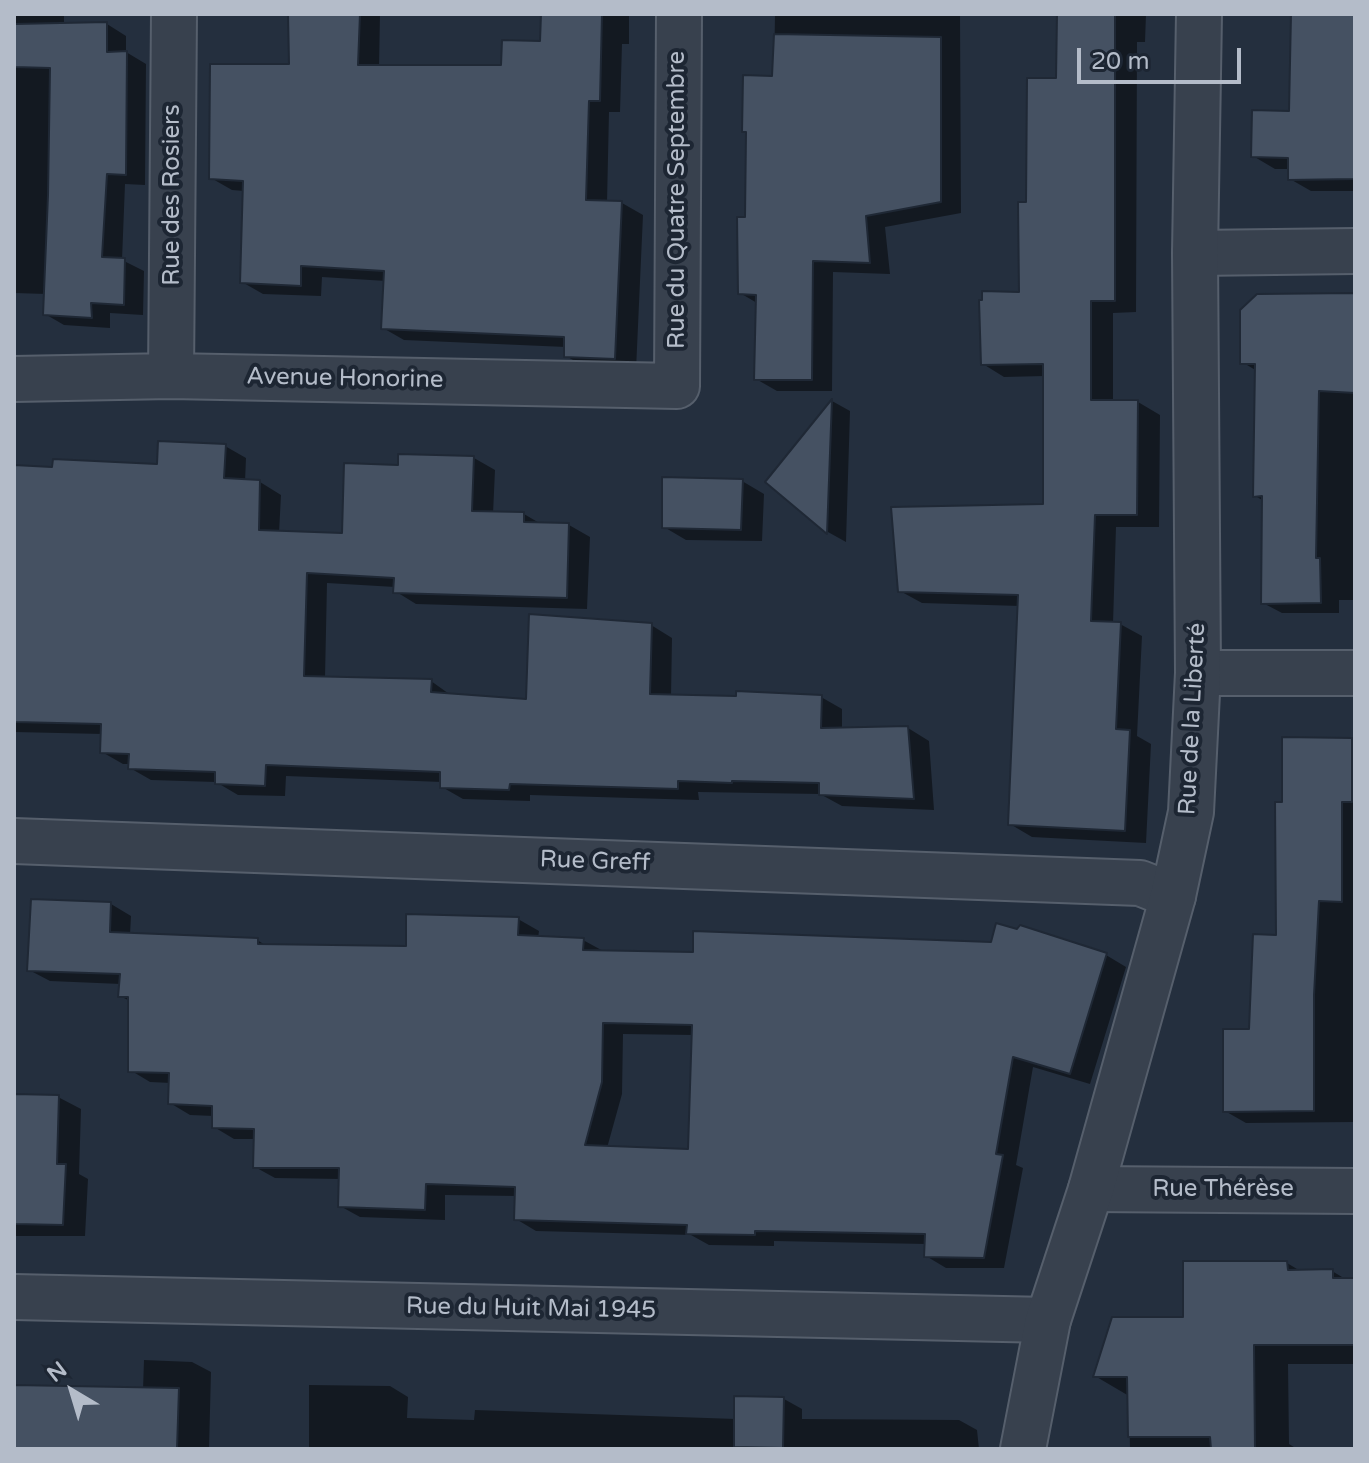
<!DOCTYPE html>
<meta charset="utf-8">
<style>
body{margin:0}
#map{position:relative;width:1369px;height:1463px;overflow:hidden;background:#242f3e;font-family:"Varela Round",sans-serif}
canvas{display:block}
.frame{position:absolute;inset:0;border:16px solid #b4bcc9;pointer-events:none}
.north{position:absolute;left:32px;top:1351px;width:80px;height:80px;-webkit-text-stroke:6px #1d2633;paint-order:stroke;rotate:322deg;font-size:22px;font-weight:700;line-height:32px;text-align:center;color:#b4bcc9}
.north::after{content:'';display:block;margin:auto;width:28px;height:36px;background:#b4bcc9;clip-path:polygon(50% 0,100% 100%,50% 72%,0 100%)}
.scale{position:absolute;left:1077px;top:48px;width:164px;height:36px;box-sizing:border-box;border:4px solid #b4bcc9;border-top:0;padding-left:10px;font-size:24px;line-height:28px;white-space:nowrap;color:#b4bcc9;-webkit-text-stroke:6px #1d2633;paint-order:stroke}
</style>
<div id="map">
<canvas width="1369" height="1463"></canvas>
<div class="frame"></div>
<div class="north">N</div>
<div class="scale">20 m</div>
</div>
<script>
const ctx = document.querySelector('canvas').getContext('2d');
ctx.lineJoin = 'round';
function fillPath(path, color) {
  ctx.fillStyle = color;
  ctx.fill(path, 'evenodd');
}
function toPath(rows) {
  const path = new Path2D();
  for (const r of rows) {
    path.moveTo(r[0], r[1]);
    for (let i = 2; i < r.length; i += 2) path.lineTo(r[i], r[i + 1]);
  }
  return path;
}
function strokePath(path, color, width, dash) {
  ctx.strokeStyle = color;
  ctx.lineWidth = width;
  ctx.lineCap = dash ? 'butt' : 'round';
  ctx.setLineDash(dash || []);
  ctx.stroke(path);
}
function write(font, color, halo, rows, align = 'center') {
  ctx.font = font + ' "Varela Round",sans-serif';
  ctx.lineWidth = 8;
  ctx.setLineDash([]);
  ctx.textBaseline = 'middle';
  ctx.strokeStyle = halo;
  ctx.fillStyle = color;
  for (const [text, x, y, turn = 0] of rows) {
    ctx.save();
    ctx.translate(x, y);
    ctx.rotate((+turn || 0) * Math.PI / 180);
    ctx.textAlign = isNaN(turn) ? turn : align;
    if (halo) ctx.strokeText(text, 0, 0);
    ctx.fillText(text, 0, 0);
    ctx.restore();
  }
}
const shadow = toPath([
 [14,14,64,14,64,25,107,24,126,36,126,52,146,64,145,185,125,184,122,260,144,271,143,315,110,313,110,328,64,325,45,314,46,294,14,293],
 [290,14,380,14,379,67,503,67,542,43,543,14,629,14,629,44,622,44,620,112,609,112,607,203,622,203,643,215,636,370,587,368,566,356,566,347,404,340,383,328,386,281,322,277,321,296,263,294,242,282,244,191,232,190,211,178,291,66],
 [775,14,960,14,961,213,885,227,890,274,833,272,832,391,777,391,756,379,757,303,740,293,747,219,774,78],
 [1059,14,1146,14,1145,42,1137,42,1136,312,1113,313,1113,402,1138,402,1160,415,1159,527,1116,527,1113,624,1120,624,1142,636,1137,736,1151,744,1146,843,1032,837,1010,824,1020,606,922,603,900,591,1045,506,1045,376,1004,377,983,364,1021,294,1028,204,1058,80],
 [1287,14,1355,14,1355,191,1311,191,1290,179,1290,169,1275,169,1253,156,1291,113,1293,18],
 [1355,295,1355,600,1339,600,1339,613,1282,613,1263,603,1264,501,1255,496,1257,371,1242,362],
 [832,401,850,411,846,542,828,532,768,481],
 [225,446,246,458,245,482,260,482,281,495,279,533,344,535,400,467,474,458,495,470,493,514,524,514,541,524,569,525,590,537,587,609,416,604,395,591,395,587,327,583,325,678,431,681,452,696,528,701,651,625,672,638,671,697,821,697,842,709,842,729,908,728,929,741,934,810,842,806,820,794,698,792,699,800,530,795,530,801,463,799,442,787,442,782,286,776,285,796,238,795,216,782,151,780,130,768,130,764,123,764,102,752,103,734,14,732,14,467,158,466],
 [742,481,764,494,762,541,686,540,664,527],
 [1351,740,1355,742,1355,1122,1246,1123,1225,1111,1278,937,1284,804],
 [111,904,131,916,130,935,257,940,267,946,408,948,518,919,539,931,538,938,583,940,605,952,1106,955,1126,967,1090,1084,1033,1067,1016,1165,1023,1168,1004,1268,946,1268,926,1256,926,1244,774,1241,774,1246,709,1245,691,1235,536,1231,516,1219,517,1196,445,1195,445,1220,360,1217,340,1206,341,1179,275,1178,255,1167,256,1139,234,1139,214,1127,214,1116,190,1115,170,1103,171,1083,150,1082,130,1070,130,1001,120,996,121,984,50,981,29,970],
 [623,1034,693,1035,690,1151,607,1148,622,1094],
 [14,1096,58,1097,81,1109,79,1174,88,1179,85,1236,14,1236],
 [1287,1263,1302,1272,1332,1271,1347,1280,1355,1280,1355,1364,1288,1364,1289,1444,1297,1449,1130,1449,1129,1396,1095,1376,1185,1319],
 [144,1360,192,1362,211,1372,209,1449,14,1449,14,1387,143,1390],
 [309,1385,390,1386,408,1397,407,1418,474,1420,475,1410,736,1419,784,1399,802,1409,802,1419,959,1420,977,1430,979,1449,309,1449]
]);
const building = toPath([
 [288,14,360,14,358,65,501,65,502,40,540,41,541,14,602,14,600,101,589,101,586,200,622,201,615,359,564,357,564,337,381,329,384,271,301,266,301,286,240,283,243,181,209,179,210,64,289,64,288,14],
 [1057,14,1115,14,1115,301,1091,301,1091,400,1138,400,1137,515,1095,515,1091,621,1121,622,1116,729,1130,730,1125,831,1008,825,1018,595,898,592,891,507,1043,504,1043,364,981,365,979,300,982,300,982,291,1019,292,1018,202,1026,202,1027,78,1056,78,1057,14],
 [1291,14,1355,14,1355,179,1288,180,1288,158,1251,157,1252,110,1289,111,1291,14],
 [107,22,107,52,127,51,126,175,107,174,102,257,125,258,124,305,91,303,92,318,43,315,48,195,50,68,14,67,14,24,107,22],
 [774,34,941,37,941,202,866,216,870,263,813,261,812,380,754,380,756,295,738,294,737,217,745,217,746,132,742,132,743,75,772,76,774,34],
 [1355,293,1355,393,1319,391,1316,558,1320,558,1321,603,1261,604,1262,496,1253,497,1255,364,1240,364,1240,310,1257,294,1355,293],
 [832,399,827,534,765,482,832,399],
 [158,441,226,444,224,478,260,480,259,530,342,533,344,463,398,465,398,454,474,456,472,511,524,512,524,522,569,523,567,598,393,593,394,578,307,573,304,676,432,679,431,692,526,699,529,614,652,623,650,694,736,696,736,691,822,695,821,728,908,726,914,799,819,795,819,783,732,781,732,783,678,781,678,789,510,784,509,790,440,788,440,772,266,765,265,786,215,784,215,772,128,769,129,754,100,753,101,724,14,722,14,465,52,467,53,459,157,464,158,441],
 [662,477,743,479,741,530,662,528,662,477],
 [1282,737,1352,738,1352,802,1342,802,1342,902,1319,901,1314,995,1314,1111,1223,1112,1223,1029,1249,1029,1253,934,1276,935,1275,802,1282,802,1282,737],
 [31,899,111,902,110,932,258,938,258,944,406,946,406,914,519,917,518,935,584,938,583,950,693,952,693,931,991,942,996,923,1017,929,1020,925,1107,953,1070,1074,1013,1057,996,1154,1003,1155,984,1258,924,1257,925,1234,755,1231,755,1235,686,1234,687,1225,514,1220,515,1187,426,1184,425,1210,338,1207,339,1168,253,1168,254,1129,212,1128,212,1106,168,1104,169,1073,128,1072,128,997,118,997,120,974,27,971,31,899],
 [603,1023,692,1025,688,1149,585,1145,602,1082,603,1023],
 [14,1094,59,1095,57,1164,66,1164,63,1225,14,1224,14,1094],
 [1183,1261,1287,1261,1288,1270,1333,1269,1333,1278,1355,1278,1355,1345,1254,1345,1255,1449,1211,1449,1210,1437,1128,1437,1127,1377,1093,1377,1112,1317,1183,1317,1183,1261],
 [14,1385,179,1388,177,1449,14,1449,14,1385],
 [734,1396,784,1397,783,1448,734,1447,734,1396]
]);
const minor = toPath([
 [1195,253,1355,251],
 [171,376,174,14],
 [14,379,171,376,677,386,679,14],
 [1198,673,1355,673],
 [14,841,1140,883,1173,896],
 [1091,1189,1355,1191],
 [14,1297,1048,1320]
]);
const tertiary = toPath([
 [1023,1449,1048,1320,1091,1189,1173,896,1191,812,1198,673,1195,253,1199,14]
]);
const streetNames = [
 ["Rue des Rosiers",173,195,-90],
 ["Rue du Quatre Septembre",678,200,-90],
 ["Avenue Honorine",345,379,1],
 ["Rue de la Liberté",1193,719,-87],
 ["Rue Greff",595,862,2],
 ["Rue Thérèse",1223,1190],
 ["Rue du Huit Mai 1945",531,1309,1]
];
fillPath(shadow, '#0007');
fillPath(building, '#455162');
strokePath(building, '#1f2835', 2);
strokePath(minor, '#565f6c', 48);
strokePath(tertiary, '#565f6c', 48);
strokePath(minor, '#38414e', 44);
strokePath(tertiary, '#38414e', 44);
write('24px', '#b4bcc9', '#1d2633', streetNames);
</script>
